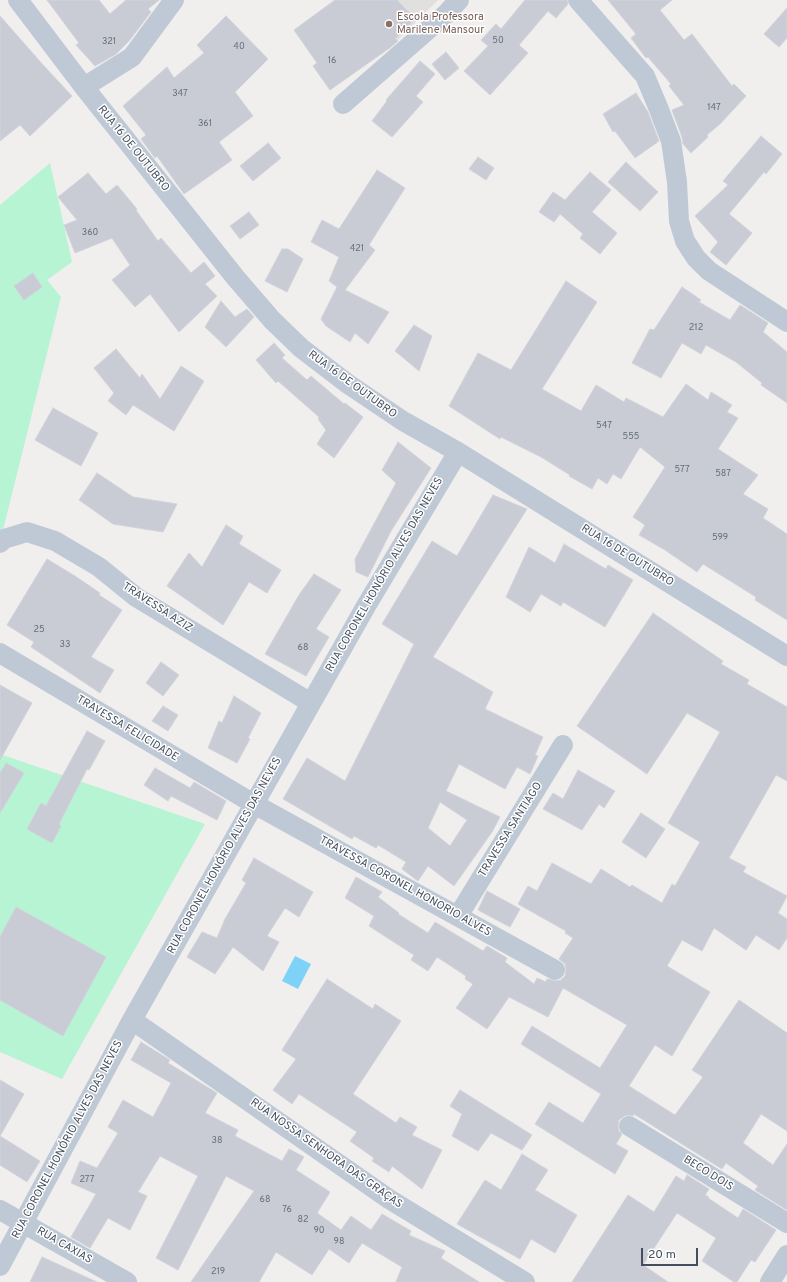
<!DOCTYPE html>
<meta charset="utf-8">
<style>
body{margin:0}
#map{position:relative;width:787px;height:1282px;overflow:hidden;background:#f1eeee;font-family:Overpass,sans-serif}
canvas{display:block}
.scale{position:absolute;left:641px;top:1248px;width:57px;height:18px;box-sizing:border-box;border:2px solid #444f5e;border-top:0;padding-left:5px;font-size:12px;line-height:14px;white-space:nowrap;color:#444f5e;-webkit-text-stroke:3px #fff;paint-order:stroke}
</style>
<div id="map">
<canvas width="787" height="1282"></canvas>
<div class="scale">20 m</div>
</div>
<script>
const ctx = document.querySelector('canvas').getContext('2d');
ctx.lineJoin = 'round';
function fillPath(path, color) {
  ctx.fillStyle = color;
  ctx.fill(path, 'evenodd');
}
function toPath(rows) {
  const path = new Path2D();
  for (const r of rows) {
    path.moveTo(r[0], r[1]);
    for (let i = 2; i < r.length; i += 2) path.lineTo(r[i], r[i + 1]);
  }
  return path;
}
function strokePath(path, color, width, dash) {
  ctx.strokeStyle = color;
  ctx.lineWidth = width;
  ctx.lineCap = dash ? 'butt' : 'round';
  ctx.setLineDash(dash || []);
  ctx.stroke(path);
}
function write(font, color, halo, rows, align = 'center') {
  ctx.font = font + ' Overpass,sans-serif';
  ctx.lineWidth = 3;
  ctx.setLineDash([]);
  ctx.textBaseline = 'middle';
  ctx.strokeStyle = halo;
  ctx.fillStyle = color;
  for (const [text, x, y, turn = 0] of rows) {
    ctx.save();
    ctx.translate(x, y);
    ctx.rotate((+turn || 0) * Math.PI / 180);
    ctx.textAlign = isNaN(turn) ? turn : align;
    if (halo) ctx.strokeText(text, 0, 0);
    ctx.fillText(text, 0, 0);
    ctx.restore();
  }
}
const education = toPath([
 [338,0,438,0,389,49]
]);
const green = toPath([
 [50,163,72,262,47,280,61,297,0,542,0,205],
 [0,754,205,824,62,1079,0,1052]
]);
const water = toPath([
 [295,956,311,964,298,989,282,981]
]);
const building = toPath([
 [47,0,99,0,110,14,126,0,159,0,148,9,151,12,129,41,116,54,95,66,76,45,79,43,47,0],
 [335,0,397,0,415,19,395,39,398,41,391,47,330,90,313,66,317,63,294,30,335,0],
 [525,0,567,0,568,4,556,18,548,11,519,45,528,53,490,95,464,71,488,46,481,40,496,24,501,29,525,0],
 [608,0,672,0,660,10,684,40,692,34,732,86,734,84,746,96,720,124,707,135,708,137,691,153,683,144,682,137,672,110,684,105,669,86,671,84,648,57,646,58,631,38,636,34,608,0],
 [787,8,787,38,779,47,764,34,787,8],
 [0,16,44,66,72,96,30,136,20,125,0,141,0,16],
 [226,16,268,59,235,92,253,116,219,142,232,160,184,194,157,156,155,158,141,139,146,135,123,106,167,67,174,78,204,53,197,45,226,16],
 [446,52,459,68,445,80,432,64,446,52],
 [420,61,435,74,416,96,423,102,392,137,372,121,387,101,386,100,420,61],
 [636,93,648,112,659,141,635,158,615,131,613,132,603,114,636,93],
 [761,136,782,154,766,174,764,172,729,214,752,233,726,265,710,252,718,242,695,216,728,185,723,181,761,136],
 [268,143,281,158,253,181,240,166,268,143],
 [478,157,494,168,486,180,469,169,478,157],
 [626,162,658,192,640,211,608,182,626,162],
 [377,170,405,188,369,245,375,250,345,290,389,312,368,344,355,333,350,342,326,326,321,319,337,287,329,281,339,257,311,242,322,220,339,229,377,170],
 [590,172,611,190,592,212,617,233,600,254,580,238,583,234,560,214,554,222,539,212,553,192,565,200,590,172],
 [88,173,106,194,117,185,137,209,136,210,158,241,161,238,191,273,204,262,215,276,205,284,217,296,179,332,150,294,135,307,112,280,130,265,112,238,75,253,64,225,77,220,58,197,88,173],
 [249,212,259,225,240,239,230,226,249,212],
 [282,249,288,249,303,259,287,292,265,281,282,249],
 [33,273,42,287,24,300,14,286,33,273],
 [566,281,597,302,542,389,581,411,596,385,624,402,626,398,663,417,686,384,708,400,711,392,732,405,727,412,738,418,718,449,758,475,743,494,768,509,763,518,787,534,787,620,755,600,756,597,703,564,697,572,665,550,639,535,645,525,633,517,665,467,640,447,621,479,613,474,607,484,598,478,592,489,569,476,570,475,541,457,501,437,500,439,449,406,478,353,511,370,566,281],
 [682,287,701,300,699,302,730,320,740,305,768,323,763,332,787,352,787,403,761,385,762,383,736,362,706,345,701,354,682,343,661,378,632,363,650,329,654,330,682,287],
 [221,301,235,317,247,309,254,317,226,347,205,327,221,301],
 [414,325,432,336,419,371,395,351,414,325],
 [274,343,285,355,282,358,307,380,311,376,344,404,345,403,363,417,334,458,317,444,326,430,318,419,319,417,278,381,276,383,256,360,274,343],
 [116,349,140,378,142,374,160,399,181,366,204,381,174,431,133,405,126,415,108,401,114,393,94,368,116,349],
 [53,408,98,433,81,466,35,440,53,408],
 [398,442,431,468,391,531,368,577,356,572,355,559,396,483,382,470,398,442],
 [97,473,133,497,177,504,163,532,113,524,79,500,97,473],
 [493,495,527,509,433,657,493,692,485,709,543,737,535,755,538,756,530,774,517,767,505,789,459,764,446,791,500,817,492,832,454,886,428,866,418,881,402,869,406,862,378,845,376,848,354,836,352,839,283,799,307,758,345,781,414,644,382,624,432,541,457,556,493,495],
 [440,802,467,820,450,846,428,828,440,802],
 [226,525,243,536,239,544,281,570,267,593,249,582,223,625,167,586,189,553,202,567,226,525],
 [564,544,606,569,608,565,633,580,605,627,563,602,561,606,541,594,530,612,506,597,529,547,555,563,564,544],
 [47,559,75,576,100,593,99,595,122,610,91,657,114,670,100,693,31,647,34,642,7,625,47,559],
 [314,574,341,590,316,629,329,637,306,676,265,654,299,595,314,574],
 [653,613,723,661,721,664,749,680,747,684,787,707,787,781,776,775,729,858,746,867,743,872,787,896,778,913,787,919,787,938,779,950,756,935,746,950,714,928,702,951,682,940,667,966,710,992,672,1056,655,1045,629,1086,675,1115,703,1077,692,1070,739,1000,787,1033,787,1131,761,1114,743,1143,773,1165,787,1144,787,1210,755,1190,758,1186,726,1163,722,1169,634,1114,633,1116,629,1115,624,1116,619,1120,618,1126,619,1131,622,1134,616,1144,628,1151,615,1174,535,1124,549,1102,583,1123,601,1094,521,1044,532,1026,600,1068,627,1025,563,988,548,1017,509,997,487,1029,456,1008,473,984,465,979,466,976,437,957,428,971,411,960,414,955,369,926,374,916,345,898,356,877,382,892,378,897,399,913,398,914,428,933,435,922,483,951,487,946,507,958,505,962,534,984,537,978,546,982,547,979,556,981,561,980,565,976,566,970,565,964,559,959,573,938,565,933,566,931,518,904,528,886,537,891,552,863,591,884,601,869,630,887,632,885,662,903,672,884,675,886,700,842,668,823,720,732,687,713,647,774,577,726,653,613],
 [161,662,179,675,163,696,146,683,161,662],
 [0,685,32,703,0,760,0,685],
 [234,696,261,713,248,738,250,739,237,763,208,748,219,721,222,723,234,696],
 [163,706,178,715,168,731,152,721,163,706],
 [87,731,105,741,89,770,87,769,59,824,61,826,52,843,27,829,41,803,46,806,87,731],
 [6,763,24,773,0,813,0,773,6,763],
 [155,768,190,788,194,782,226,801,217,820,171,796,168,801,144,785,155,768],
 [578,770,615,791,604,808,599,804,582,830,543,809,553,793,563,799,578,770],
 [641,813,665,829,646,858,622,842,641,813],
 [254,858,313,892,299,917,285,908,267,936,279,942,263,971,233,947,215,974,187,957,202,932,217,938,225,919,246,883,242,880,254,858],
 [487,891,520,909,510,927,478,910,487,891],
 [16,907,106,957,63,1036,0,1000,0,937,16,907],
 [327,979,373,1009,375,1004,401,1021,353,1094,396,1123,400,1117,417,1127,412,1135,442,1150,422,1189,392,1166,389,1172,372,1161,374,1158,350,1141,357,1132,299,1094,292,1104,273,1090,296,1059,282,1050,327,979],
 [141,1042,170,1060,168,1063,217,1093,205,1113,238,1130,235,1136,282,1161,289,1149,304,1157,296,1170,330,1192,317,1213,341,1230,351,1216,371,1230,382,1214,411,1231,409,1235,445,1251,441,1258,479,1282,396,1282,402,1267,362,1243,349,1263,329,1249,312,1275,276,1252,259,1282,191,1282,254,1191,226,1176,178,1270,156,1258,198,1176,160,1156,138,1192,147,1196,130,1230,108,1218,90,1248,71,1237,96,1194,71,1183,80,1161,97,1168,118,1133,108,1127,123,1100,153,1117,171,1083,131,1060,141,1042],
 [0,1080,24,1094,0,1136,40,1161,27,1182,0,1165,0,1080],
 [460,1090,532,1135,522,1150,491,1133,478,1151,452,1136,462,1114,450,1106,460,1090],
 [522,1154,548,1170,535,1190,577,1215,555,1253,531,1239,520,1259,457,1224,485,1180,501,1190,522,1154],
 [687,1175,709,1189,705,1195,709,1197,708,1198,738,1218,743,1209,776,1230,755,1262,751,1260,737,1282,734,1282,702,1261,716,1238,677,1213,643,1265,668,1282,572,1282,628,1195,654,1212,676,1176,684,1181,687,1175],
 [42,1257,97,1282,30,1282,42,1257]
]);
const minor = toPath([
 [18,0,84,87,235,277,272,320,301,348,348,384,403,421,458,452,787,656],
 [578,0,645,76,658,107,671,141,677,182,679,221,685,241,696,258,709,271,787,322],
 [84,87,132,57,174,0],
 [343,104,446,14,459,0],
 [0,543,4,539,27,532,55,541,99,567,136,597,311,703],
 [0,653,254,804,555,970],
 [458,916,563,745],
 [132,1020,389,1199,525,1282],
 [629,1126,787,1223],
 [0,1210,127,1282],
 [0,1266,132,1020,366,606,458,452],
 [770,1282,787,1255]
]);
const markers = [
 [389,24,4,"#8d6e63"]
];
const numberNames = [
 ["50",498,41],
 ["321",109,42],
 ["40",239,47],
 ["16",332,61],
 ["347",180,94],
 ["147",714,108],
 ["361",205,124],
 ["360",90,233],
 ["421",357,249],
 ["212",696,328],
 ["547",604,426],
 ["555",631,437],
 ["577",682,470],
 ["587",723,474],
 ["599",720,538],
 ["25",39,630],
 ["33",65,645],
 ["68",303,648],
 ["38",217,1141],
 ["277",87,1180],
 ["68",265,1200],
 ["76",287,1210],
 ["82",303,1220],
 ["90",319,1231],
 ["98",339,1242],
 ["219",218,1272]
];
const educationNames = [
 ["Escola Professora",397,18],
 ["Marilene Mansour",397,31]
];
const streetNames = [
 ["RUA 16 DE OUTUBRO",133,149,51],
 ["RUA 16 DE OUTUBRO",352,385,36],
 ["RUA 16 DE OUTUBRO",627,556,32],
 ["RUA CORONEL HONÓRIO ALVES DAS NEVES",385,575,-60],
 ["TRAVESSA AZIZ",157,608,33],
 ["TRAVESSA FELICIDADE",127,729,31],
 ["TRAVESSA SANTIAGO",511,830,-58],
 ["RUA CORONEL HONÓRIO ALVES DAS NEVES",225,856,-61],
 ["TRAVESSA CORONEL HONORIO ALVES",405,887,29],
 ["RUA CORONEL HONÓRIO ALVES DAS NEVES",68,1140,-62],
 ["RUA NOSSA SENHORA DAS GRAÇAS",326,1154,35],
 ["BECO DOIS",708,1174,32],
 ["RUA CAXIAS",64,1246,30]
];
fillPath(education, '#e2dfdf');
fillPath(green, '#b6f4d4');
fillPath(water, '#7ed2f7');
fillPath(building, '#c9ccd4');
strokePath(building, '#d1d3db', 1);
strokePath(minor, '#bfc9d5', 20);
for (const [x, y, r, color] of markers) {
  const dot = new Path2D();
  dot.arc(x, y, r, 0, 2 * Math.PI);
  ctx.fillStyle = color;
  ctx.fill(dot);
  strokePath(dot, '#fff', 1.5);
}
write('9px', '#656e7c', null, numberNames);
write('11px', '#785e54', '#fff', educationNames, 'left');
write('11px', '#444f5e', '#fff', streetNames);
</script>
